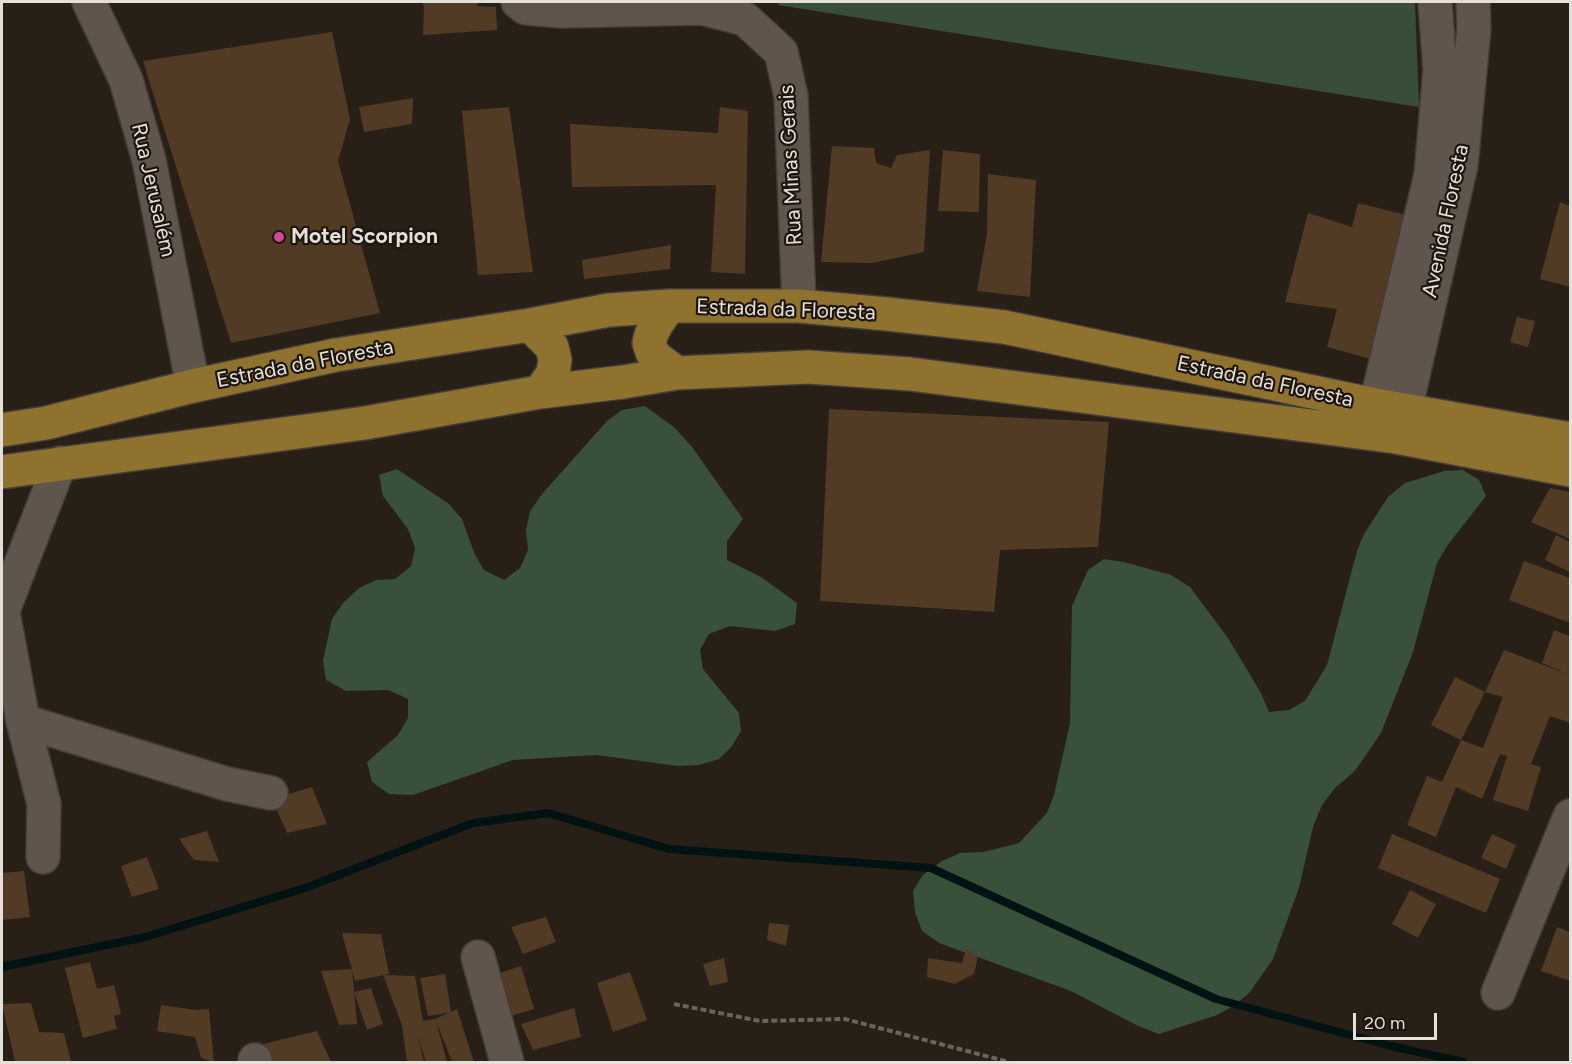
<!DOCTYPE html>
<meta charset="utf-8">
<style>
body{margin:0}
#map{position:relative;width:1572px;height:1064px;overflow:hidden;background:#281f17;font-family:Figtree,sans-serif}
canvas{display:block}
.frame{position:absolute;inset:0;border:3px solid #e5dfda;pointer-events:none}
.scale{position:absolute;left:1353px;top:1013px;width:84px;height:27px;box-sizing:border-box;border:3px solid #e5dfda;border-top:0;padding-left:8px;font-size:18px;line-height:21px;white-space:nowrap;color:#e5dfda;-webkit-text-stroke:4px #1e160e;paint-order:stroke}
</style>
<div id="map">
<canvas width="1572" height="1064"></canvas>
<div class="frame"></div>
<div class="scale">20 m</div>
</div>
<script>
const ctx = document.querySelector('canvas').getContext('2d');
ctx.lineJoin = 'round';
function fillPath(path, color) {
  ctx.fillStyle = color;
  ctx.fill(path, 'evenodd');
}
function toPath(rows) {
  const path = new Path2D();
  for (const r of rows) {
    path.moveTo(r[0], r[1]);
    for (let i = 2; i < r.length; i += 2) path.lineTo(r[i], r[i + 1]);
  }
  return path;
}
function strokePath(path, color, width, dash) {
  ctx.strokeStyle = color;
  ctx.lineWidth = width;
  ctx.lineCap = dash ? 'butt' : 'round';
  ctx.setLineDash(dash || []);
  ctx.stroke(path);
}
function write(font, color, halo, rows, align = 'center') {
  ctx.font = font + ' Figtree,sans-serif';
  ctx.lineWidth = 4.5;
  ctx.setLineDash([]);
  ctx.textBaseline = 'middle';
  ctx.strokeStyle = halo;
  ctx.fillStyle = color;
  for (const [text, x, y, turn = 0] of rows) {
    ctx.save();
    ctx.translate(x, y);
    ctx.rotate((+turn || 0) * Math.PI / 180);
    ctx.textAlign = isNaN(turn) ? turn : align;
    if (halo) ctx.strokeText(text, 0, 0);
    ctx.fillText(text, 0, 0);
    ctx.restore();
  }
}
const green = toPath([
 [779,2,1415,2,1419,107,778,5]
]);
const forest = toPath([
 [645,406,675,428,692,447,743,519,727,541,727,560,761,577,797,603,795,624,775,631,730,626,709,634,700,650,703,669,739,713,741,731,732,746,719,759,699,765,678,766,596,755,513,760,413,795,389,794,372,782,367,762,398,735,408,718,408,699,388,690,346,691,326,680,323,660,332,619,343,603,359,588,376,580,395,579,411,566,415,548,408,529,383,496,379,475,397,469,449,504,462,519,475,555,484,570,504,580,520,568,528,550,526,530,530,511,542,494,607,421,622,410],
 [1463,470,1479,480,1486,496,1447,546,1437,563,1413,652,1381,733,1355,771,1335,788,1322,805,1313,827,1299,888,1273,959,1250,992,1235,1005,1217,1015,1159,1034,1138,1026,1071,991,939,943,922,931,915,912,913,891,923,875,942,861,960,853,983,852,1019,843,1047,813,1054,795,1070,723,1072,606,1088,570,1104,559,1124,562,1171,575,1190,587,1228,638,1261,693,1269,712,1289,710,1305,701,1327,665,1357,551,1364,534,1388,497,1405,483,1444,471]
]);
const stream = toPath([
 [2,967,145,937,305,888,473,823,548,813,669,849,931,868,1216,999,1391,1046,1463,1062]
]);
const building = toPath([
 [422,2,479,2,476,6,496,7,497,30,423,35,424,7],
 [332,32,350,119,338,161,380,313,231,343,143,61],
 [413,98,412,124,364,132,359,107],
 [509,107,533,272,478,275,462,111],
 [720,107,748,111,745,274,711,272,716,185,572,187,570,124,718,133],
 [832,146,874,148,876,163,891,168,897,155,930,150,924,252,872,263,821,262],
 [943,150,980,154,979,212,938,211],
 [988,174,1036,180,1030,297,977,291,987,233],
 [1560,202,1570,206,1570,287,1540,279],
 [1358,203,1406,215,1385,363,1327,347,1337,309,1285,302,1308,213,1352,227],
 [671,245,670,269,584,279,582,260],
 [1517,317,1535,321,1528,347,1510,342],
 [829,409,1109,422,1098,547,1000,550,994,612,820,601],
 [1550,488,1570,492,1570,539,1531,522],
 [1556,535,1570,542,1570,572,1545,560],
 [1524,561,1570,578,1570,623,1509,600],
 [1554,630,1570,636,1570,675,1542,663],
 [1504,650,1570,675,1570,723,1550,716,1531,764,1541,767,1528,811,1493,800,1507,756,1500,754,1482,799,1456,787,1436,837,1407,825,1427,776,1442,782,1461,740,1483,748,1503,697,1485,692],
 [1455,677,1485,692,1461,740,1431,725],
 [312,787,327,824,287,833,272,799],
 [207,831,219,862,194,860,179,839],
 [1392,834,1500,879,1486,913,1378,868],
 [1492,834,1516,845,1506,869,1481,858],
 [147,857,159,889,132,897,121,866],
 [24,871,30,917,2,920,2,873],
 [1410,890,1436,904,1418,938,1392,924],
 [546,917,556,942,523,954,511,927],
 [769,923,789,925,786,946,767,940],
 [1557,927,1570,932,1570,981,1541,971],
 [342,933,381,934,389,974,355,981],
 [966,949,978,956,974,974,955,984,927,977,928,958,962,963],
 [724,958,728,982,710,986,703,964],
 [90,962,97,989,114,985,121,1014,114,1016,117,1029,83,1038,65,968],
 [521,966,534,1009,510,1016,497,974],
 [352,969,357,1024,339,1025,321,971],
 [630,972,647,1020,613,1032,597,983],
 [445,974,451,1012,428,1016,420,978],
 [383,975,415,976,423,1021,435,1019,457,1009,474,1062,452,1062,436,1021,447,1062,426,1062,418,1036,424,1062,407,1062,402,1025],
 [371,988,383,1024,367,1030,354,992],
 [31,1003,39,1032,64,1033,71,1062,15,1062,2,1004],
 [161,1005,196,1010,209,1009,214,1062,201,1058,195,1037,157,1031],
 [574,1008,581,1037,533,1050,521,1024],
 [317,1031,331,1062,264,1062,259,1045]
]);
const path = toPath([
 [674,1004,760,1021,845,1019,1009,1062]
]);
const minor = toPath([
 [89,2,126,80,149,160,193,386],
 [518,2,526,8,562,11,702,8,745,19,781,52,791,96,799,306],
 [1369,433,1431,175,1440,70,1435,2],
 [1396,437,1405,410,1461,165,1474,28,1473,2],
 [3,612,23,721,227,784,271,793],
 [2,613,60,463],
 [23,721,44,804,43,857],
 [478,957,507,1062],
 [1498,993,1570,816],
 [255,1060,255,1062]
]);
const major = toPath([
 [669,306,656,325,651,335,649,343,652,352,659,360,677,373],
 [530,325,552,347,555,360,553,373,540,392],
 [2,430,46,423,193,386,336,355,530,325,609,310,669,306,799,306,887,314,1004,327,1375,405,1570,439],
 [2,472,365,423,540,392,623,382,677,373,808,367,910,374,1396,437,1570,470]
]);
const markers = [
 [279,237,6,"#d1479c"]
];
const streetNames = [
 ["Rua Minas Gerais",791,165,-93],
 ["Rua Jerusalém",153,190,77],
 ["Avenida Floresta",1446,221,-78],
 ["Estrada da Floresta",786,310,2],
 ["Estrada da Floresta",305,364,-11],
 ["Estrada da Floresta",1265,382,12]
];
const poiNames = [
 ["Motel Scorpion",291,237]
];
fillPath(green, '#384e39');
fillPath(forest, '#39503a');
strokePath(stream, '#001212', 8);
fillPath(building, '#523b25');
strokePath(minor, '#443c37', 36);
strokePath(major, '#443c37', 36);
strokePath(path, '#6b635c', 4, [6, 3]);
strokePath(minor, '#5f554c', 33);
strokePath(major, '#8e722d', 33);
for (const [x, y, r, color] of markers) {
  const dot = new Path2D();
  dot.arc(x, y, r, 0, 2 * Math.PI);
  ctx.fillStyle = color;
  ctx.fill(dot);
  strokePath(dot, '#1e160e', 2);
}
write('21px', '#e5dfda', '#1e160e', streetNames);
write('bold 21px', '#e5dfda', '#1e160e', poiNames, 'left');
</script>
